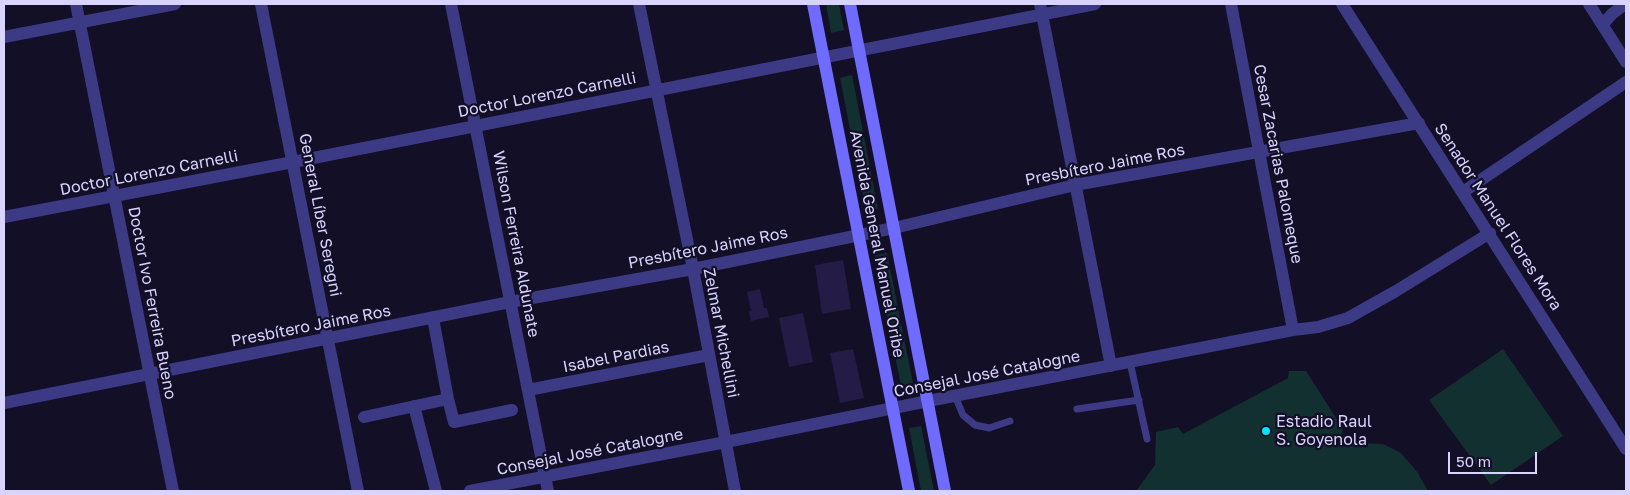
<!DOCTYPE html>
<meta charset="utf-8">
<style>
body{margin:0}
#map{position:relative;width:1630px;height:495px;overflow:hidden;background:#130f26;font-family:"Golos Text",sans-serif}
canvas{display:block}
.frame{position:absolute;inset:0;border:5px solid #d9d4ff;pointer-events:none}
.scale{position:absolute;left:1448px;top:452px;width:89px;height:22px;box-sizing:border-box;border:2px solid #d9d4ff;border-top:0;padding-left:6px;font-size:15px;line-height:18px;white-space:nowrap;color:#d9d4ff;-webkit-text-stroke:4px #130f26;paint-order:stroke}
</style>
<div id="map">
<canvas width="1630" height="495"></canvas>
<div class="frame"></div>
<div class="scale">50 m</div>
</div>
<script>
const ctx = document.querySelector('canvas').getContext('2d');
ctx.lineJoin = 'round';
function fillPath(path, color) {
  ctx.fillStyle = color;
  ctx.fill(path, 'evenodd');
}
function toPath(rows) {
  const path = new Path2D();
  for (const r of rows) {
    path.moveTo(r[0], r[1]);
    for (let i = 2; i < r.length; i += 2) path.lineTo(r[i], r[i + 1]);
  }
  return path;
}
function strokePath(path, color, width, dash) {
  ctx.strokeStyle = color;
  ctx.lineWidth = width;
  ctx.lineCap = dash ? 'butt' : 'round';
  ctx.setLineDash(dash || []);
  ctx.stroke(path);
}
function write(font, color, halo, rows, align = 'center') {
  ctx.font = font + ' "Golos Text",sans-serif';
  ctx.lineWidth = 4.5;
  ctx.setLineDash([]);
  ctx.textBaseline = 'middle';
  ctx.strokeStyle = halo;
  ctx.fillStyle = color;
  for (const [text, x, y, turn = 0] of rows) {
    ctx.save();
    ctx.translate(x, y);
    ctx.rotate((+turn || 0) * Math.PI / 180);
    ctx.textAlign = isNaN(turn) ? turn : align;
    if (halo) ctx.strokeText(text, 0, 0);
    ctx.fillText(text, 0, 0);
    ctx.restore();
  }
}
const green = toPath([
 [826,4,839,4,844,30,831,33],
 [852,75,878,209,866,211,840,78],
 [887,253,913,383,901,386,875,255],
 [1503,349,1563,436,1491,485,1429,400],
 [1289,371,1306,371,1343,429,1340,442,1383,444,1401,453,1418,473,1428,491,1136,491,1155,465,1156,432,1178,427,1183,434,1288,378],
 [921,426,934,491,921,491,909,428]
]);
const building = toPath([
 [843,260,851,309,822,314,815,265],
 [760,289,764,308,767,308,769,317,751,321,749,311,751,311,747,292],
 [803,313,813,362,789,367,779,318],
 [853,349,864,398,840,403,830,353]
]);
const service = toPath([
 [1130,362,1147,439],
 [955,396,963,415,975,425,989,428,1010,421],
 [1077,409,1139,400]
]);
const minor = toPath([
 [76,4,173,491],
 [261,4,358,491],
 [451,4,548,491],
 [639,4,693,269,735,491],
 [1040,4,1111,366],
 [1231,4,1293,330],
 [1342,4,1626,449],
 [1589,4,1626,62],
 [1603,24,1612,14,1625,4],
 [4,37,175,4],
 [1463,192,1626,82],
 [4,217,293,162,1095,4],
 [433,318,448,399,454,422,512,410],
 [528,390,709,355],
 [4,403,510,302,693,269,894,228,1075,185,1419,123],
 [414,406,436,491],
 [364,417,448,399],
 [470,491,726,442,928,401,1293,330,1318,327,1348,318,1396,291,1490,233]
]);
const secondary = toPath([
 [813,4,909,491],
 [850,4,945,491]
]);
const markers = [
 [1266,431,5,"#00e5ff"]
];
const streetNames = [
 ["Doctor Lorenzo Carnelli",547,95,-11],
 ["Cesar Zacarias Palomeque",1278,164,79],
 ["Presbítero Jaime Ros",1105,165,-11],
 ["Doctor Lorenzo Carnelli",149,173,-11],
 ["General Líber Seregni",320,215,79],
 ["Senador Manuel Flores Mora",1498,217,57],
 ["Wilson Ferreira Aldunate",516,244,79],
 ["Avenida General Manuel Oribe",877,244,79],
 ["Presbítero Jaime Ros",708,248,-11],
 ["Doctor Ivo Ferreira Bueno",152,303,79],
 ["Presbítero Jaime Ros",311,326,-11],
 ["Zelmar Michellini",721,333,79],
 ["Isabel Pardias",616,357,-11],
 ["Consejal José Catalogne",987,374,-11],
 ["Consejal José Catalogne",590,452,-11]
];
const poiNames = [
 ["Estadio Raul",1276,422],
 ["S. Goyenola",1276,440]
];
fillPath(green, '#12302f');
fillPath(building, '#241b47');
strokePath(service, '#3d3a85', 7);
strokePath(minor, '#3d3a85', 12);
strokePath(secondary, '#6f6bff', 12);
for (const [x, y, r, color] of markers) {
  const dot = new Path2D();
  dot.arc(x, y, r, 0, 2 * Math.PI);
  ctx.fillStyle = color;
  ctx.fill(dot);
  strokePath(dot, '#130f26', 2);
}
write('16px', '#d9d4ff', '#130f26', streetNames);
write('16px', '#d9d4ff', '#130f26', poiNames, 'left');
</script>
